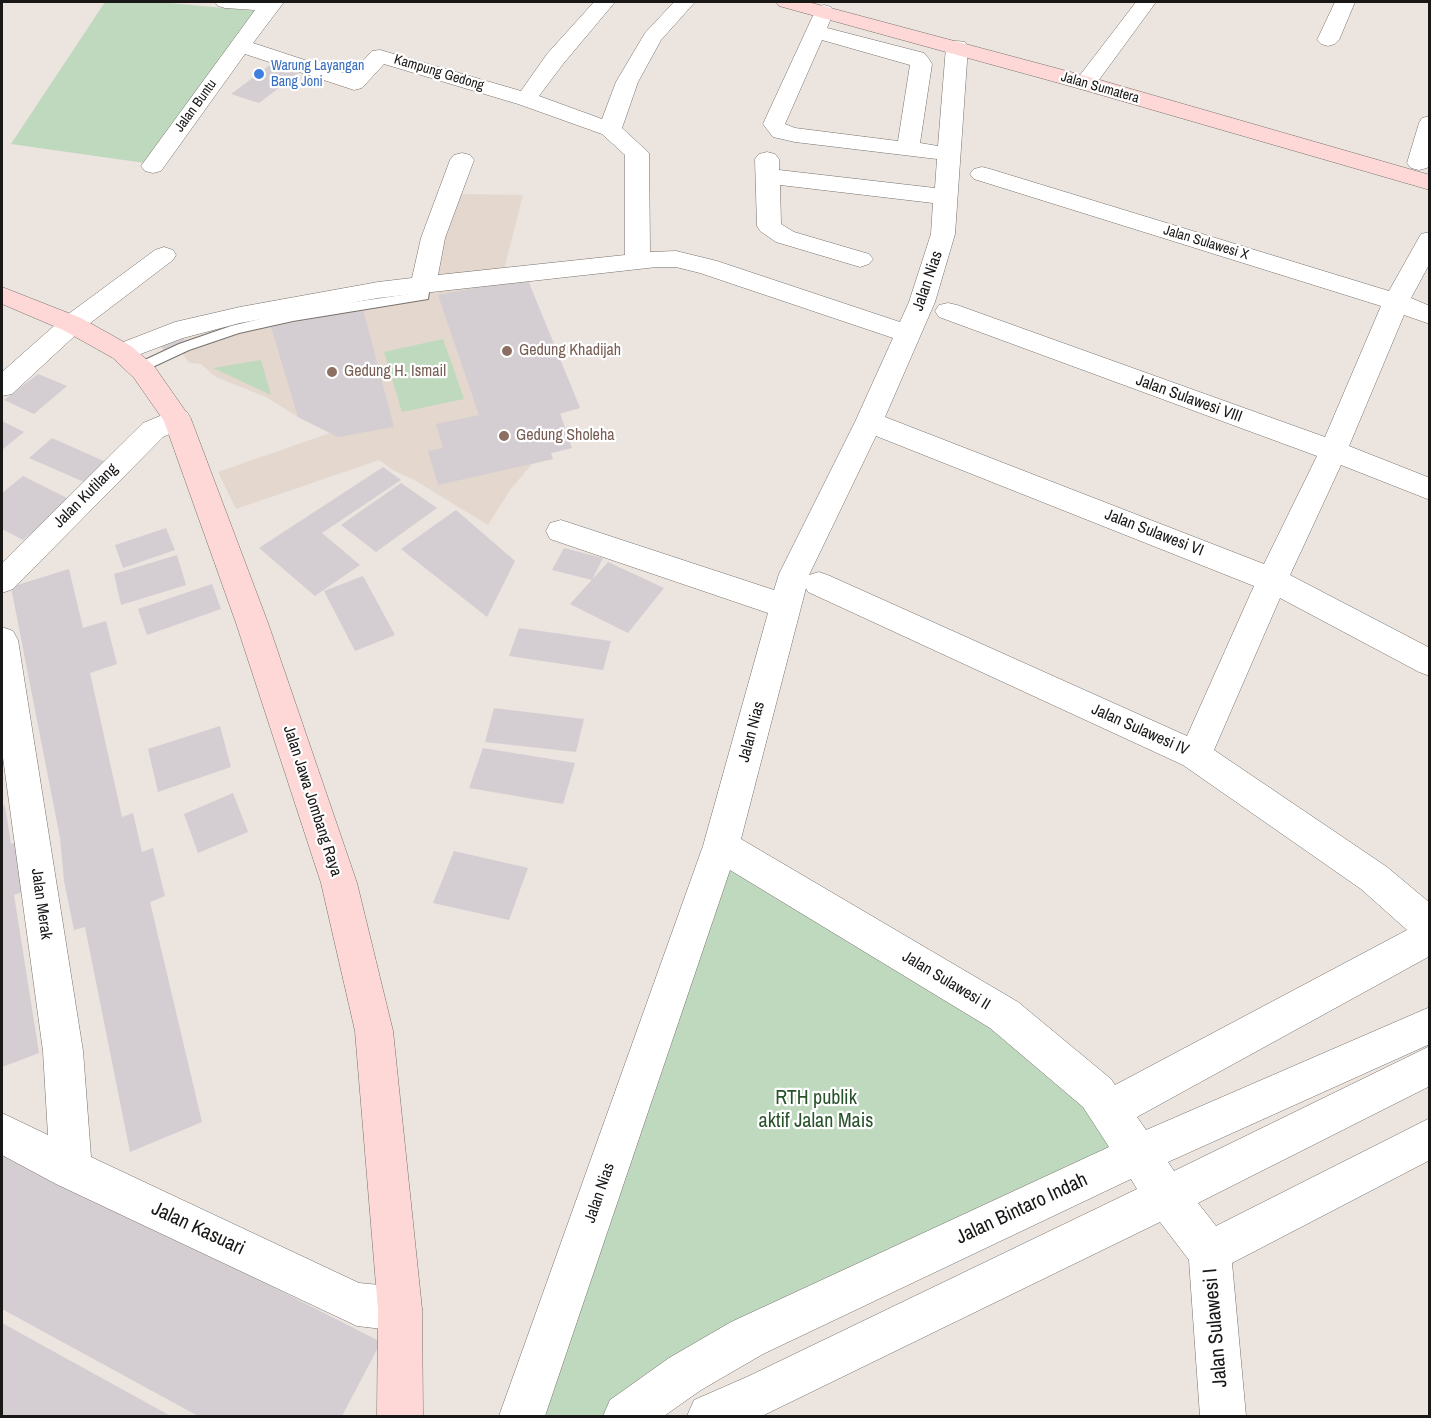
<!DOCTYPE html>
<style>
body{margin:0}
#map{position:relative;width:1431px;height:1418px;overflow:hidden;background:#ebe4df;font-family:"Archivo Narrow",sans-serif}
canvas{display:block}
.frame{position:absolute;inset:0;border:3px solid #1a1816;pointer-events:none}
</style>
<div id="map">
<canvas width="1431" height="1418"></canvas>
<div class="frame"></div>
</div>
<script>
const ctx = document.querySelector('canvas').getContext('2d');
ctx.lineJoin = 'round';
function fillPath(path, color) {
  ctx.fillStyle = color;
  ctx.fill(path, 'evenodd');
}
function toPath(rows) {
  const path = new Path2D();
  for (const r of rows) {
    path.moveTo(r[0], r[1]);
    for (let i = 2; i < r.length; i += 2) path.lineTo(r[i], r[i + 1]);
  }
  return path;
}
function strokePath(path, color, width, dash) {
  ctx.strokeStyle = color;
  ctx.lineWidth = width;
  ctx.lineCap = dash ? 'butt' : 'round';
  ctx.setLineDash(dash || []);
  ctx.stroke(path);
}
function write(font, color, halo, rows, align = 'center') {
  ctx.font = font + ' "Archivo Narrow",sans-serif';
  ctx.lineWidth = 4.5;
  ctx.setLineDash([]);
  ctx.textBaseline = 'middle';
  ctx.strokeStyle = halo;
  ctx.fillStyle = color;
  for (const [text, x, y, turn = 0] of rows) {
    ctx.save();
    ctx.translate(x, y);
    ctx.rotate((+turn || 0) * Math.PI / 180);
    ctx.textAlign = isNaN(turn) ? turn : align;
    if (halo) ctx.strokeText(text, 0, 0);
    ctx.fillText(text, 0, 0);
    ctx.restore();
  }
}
const built = toPath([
 [456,194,523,195,501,281,527,278,580,408,560,414,572,448,551,453,553,459,532,464,510,490,488,525,416,481,393,470,379,460,236,509,218,472,330,433,298,417,266,397,216,377,201,364,189,363,177,346,182,336,184,339,295,311,425,290]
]);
const green = toPath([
 [105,2,159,2,256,11,145,163,11,144],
 [443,339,464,399,402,412,384,352],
 [261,360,271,395,213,368],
 [721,846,1004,1015,1139,1154,874,1278,611,1416,522,1416]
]);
const building = toPath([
 [278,59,305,68,259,103,231,94],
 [527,278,580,408,560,413,572,448,551,453,553,459,438,485,428,451,443,448,436,424,479,415,438,295],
 [363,309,394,427,338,437,298,417,271,327],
 [182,336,186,343,165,351,159,345],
 [38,374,67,386,34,414,4,400],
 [2,421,24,432,2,450],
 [52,438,106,462,84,482,29,458],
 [383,467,401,480,322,533,360,565,315,596,259,548],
 [23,476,71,500,23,540,2,529,2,493],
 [401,483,437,508,376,552,341,525],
 [456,510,515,561,487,617,401,549],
 [166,528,175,550,123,568,115,545],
 [564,548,603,558,592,580,552,570],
 [177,555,186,585,121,605,114,574],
 [608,562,664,588,628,633,570,604],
 [69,569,83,628,106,621,117,664,90,673,122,817,133,813,142,852,153,848,165,896,150,902,202,1122,130,1152,85,927,74,930,64,881,60,838,11,587],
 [363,576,395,635,355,651,324,591],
 [212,584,221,609,147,635,138,609],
 [519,628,611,641,603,670,509,656],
 [494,708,584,719,576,752,485,742],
 [220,726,231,767,158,792,148,749],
 [483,748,575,763,563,804,469,788],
 [233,793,248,832,198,853,184,814],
 [5,805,11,844,24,840,31,889,14,895,39,1053,2,1067,2,806],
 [454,851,528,868,509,920,433,903],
 [2,1149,381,1342,342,1416,198,1416,2,1309],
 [2,1323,167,1414,172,1416,2,1416]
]);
const lane = toPath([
 [423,281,430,285,428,299,293,321,239,333,189,350,144,371,134,371,132,368,134,365,179,344,231,326,293,311,416,293,416,285,423,281]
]);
const street = toPath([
 [215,2,284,2,253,43,350,75,372,51,380,50,521,91,547,54,594,2,615,2,563,64,539,96,602,119,616,82,645,33,674,2,695,2,661,40,638,82,622,128,649,153,650,252,676,251,717,261,900,322,909,302,931,234,933,203,780,185,781,224,794,232,869,254,873,259,869,264,860,267,776,242,760,231,757,226,755,159,759,154,767,152,775,154,779,159,779,170,935,188,937,159,795,142,773,137,763,124,817,7,824,5,831,7,834,11,827,28,924,53,929,59,932,64,920,143,938,146,946,47,949,42,957,41,965,42,968,47,955,234,935,302,885,417,1264,564,1317,456,939,317,935,311,939,305,948,303,957,305,1325,437,1381,306,974,179,970,174,974,169,982,167,990,169,1389,291,1421,234,1430,232,1430,263,1411,298,1430,306,1430,324,1404,315,1349,446,1430,478,1430,500,1341,465,1290,575,1430,648,1430,676,1419,672,1280,598,1214,750,1387,867,1430,903,1430,956,1137,1117,1146,1130,1430,1007,1430,1044,1168,1162,1174,1171,1430,1046,1430,1086,1198,1203,1216,1226,1430,1118,1430,1160,1232,1263,1246,1416,1200,1416,1189,1260,1160,1222,762,1416,687,1416,694,1400,749,1376,1137,1189,1131,1179,763,1354,701,1390,664,1416,603,1416,610,1400,669,1358,731,1322,1109,1147,1083,1107,990,1028,730,870,545,1416,499,1416,703,846,768,613,550,539,546,531,550,523,561,520,774,590,779,574,855,422,893,338,700,273,676,267,657,267,378,298,240,323,183,338,122,361,113,358,109,352,113,346,175,322,240,307,378,282,412,278,421,238,450,160,454,155,462,153,470,155,474,160,445,238,438,275,625,255,625,155,602,134,518,104,384,64,362,88,354,90,245,54,161,171,153,173,145,171,141,166,255,10,225,8,218,6,215,2],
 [822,40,910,65,898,141,795,128,785,124,822,40],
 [876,436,1254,586,1187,736,830,576,819,572,809,575,876,436],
 [806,588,808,592,1183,765,1361,889,1407,930,1115,1085,1111,1079,1018,1002,741,839,806,588],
 [1136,2,1156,2,1093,88,1085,90,1077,88,1074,83,1136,2],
 [1335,2,1355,2,1339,40,1335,44,1328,46,1321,44,1317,40,1335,2],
 [1430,116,1430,165,1427,168,1419,170,1411,168,1407,163,1419,123,1422,118,1430,116],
 [164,247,173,250,176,255,173,260,81,330,12,394,2,396,2,372,63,318,155,250,164,247],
 [177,409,187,412,191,419,187,426,163,437,13,589,2,593,2,563,143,423,177,409],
 [2,627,13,631,18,640,83,1051,91,1157,359,1283,400,1287,415,1294,422,1309,415,1324,400,1331,357,1326,56,1184,2,1155,2,1113,48,1135,43,1051,2,750,2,627]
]);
const secondary = toPath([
 [776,2,808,2,1093,78,1430,175,1430,190,1077,88,779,6,776,2],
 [2,287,81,318,131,346,154,366,191,419,268,623,357,883,393,1031,422,1309,423,1416,377,1416,378,1309,355,1031,321,883,236,623,164,421,134,378,113,358,63,330,2,304,2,287]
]);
const markers = [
 [259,74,6,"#3f7fe0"],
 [507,351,6,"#8d6e63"],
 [332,372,6,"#8d6e63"],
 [504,436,6,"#8d6e63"]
];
const farShopnames = [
 ["Warung Layangan",271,66],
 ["Bang Joni",271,82]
];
const farStreetnames = [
 ["Kampung Gedong",439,73,17],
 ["Jalan Sumatera",1100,88,16],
 ["Jalan Buntu",196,106,-54],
 ["Jalan Sulawesi X",1206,243,17]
];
const streetNames = [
 ["Jalan Nias",928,281,-71],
 ["Jalan Sulawesi VIII",1189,399,20],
 ["Jalan Kutilang",86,496,-45],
 ["Jalan Sulawesi VI",1154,533,21],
 ["Jalan Sulawesi IV",1140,730,24],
 ["Jalan Nias",752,732,-75],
 ["Jalan Jawa Jombang Raya",312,801,72],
 ["Jalan Merak",41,904,82],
 ["Jalan Sulawesi II",946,981,31],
 ["Jalan Nias",600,1193,-71]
];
const educationNames = [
 ["Gedung Khadijah",519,351],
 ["Gedung H. Ismail",344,372],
 ["Gedung Sholeha",516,436]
];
const nearParknames = [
 ["RTH publik",816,1099],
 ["aktif Jalan Mais",816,1122]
];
const nearStreetnames = [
 ["Jalan Bintaro Indah",1022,1209,-25],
 ["Jalan Kasuari",198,1229,25],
 ["Jalan Sulawesi I",1216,1328,-95]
];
fillPath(built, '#e4d7cd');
fillPath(green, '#bed9bd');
fillPath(building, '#d4ced3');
strokePath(lane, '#77716c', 2);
strokePath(street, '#77716c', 1);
strokePath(secondary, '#77716c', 1);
fillPath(lane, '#fff');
fillPath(street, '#fff');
fillPath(secondary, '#fdd8d7');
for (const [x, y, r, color] of markers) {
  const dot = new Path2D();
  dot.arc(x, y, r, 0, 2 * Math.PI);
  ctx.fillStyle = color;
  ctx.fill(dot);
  strokePath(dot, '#fff', 2);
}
write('14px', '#366cbe', '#fff', farShopnames, 'left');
write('14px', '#1a1816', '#fff', farStreetnames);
write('16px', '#1a1816', '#fff', streetNames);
write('16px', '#785e54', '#fff', educationNames, 'left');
write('20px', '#28522a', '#fff', nearParknames);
write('20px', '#1a1816', '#fff', nearStreetnames);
</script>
